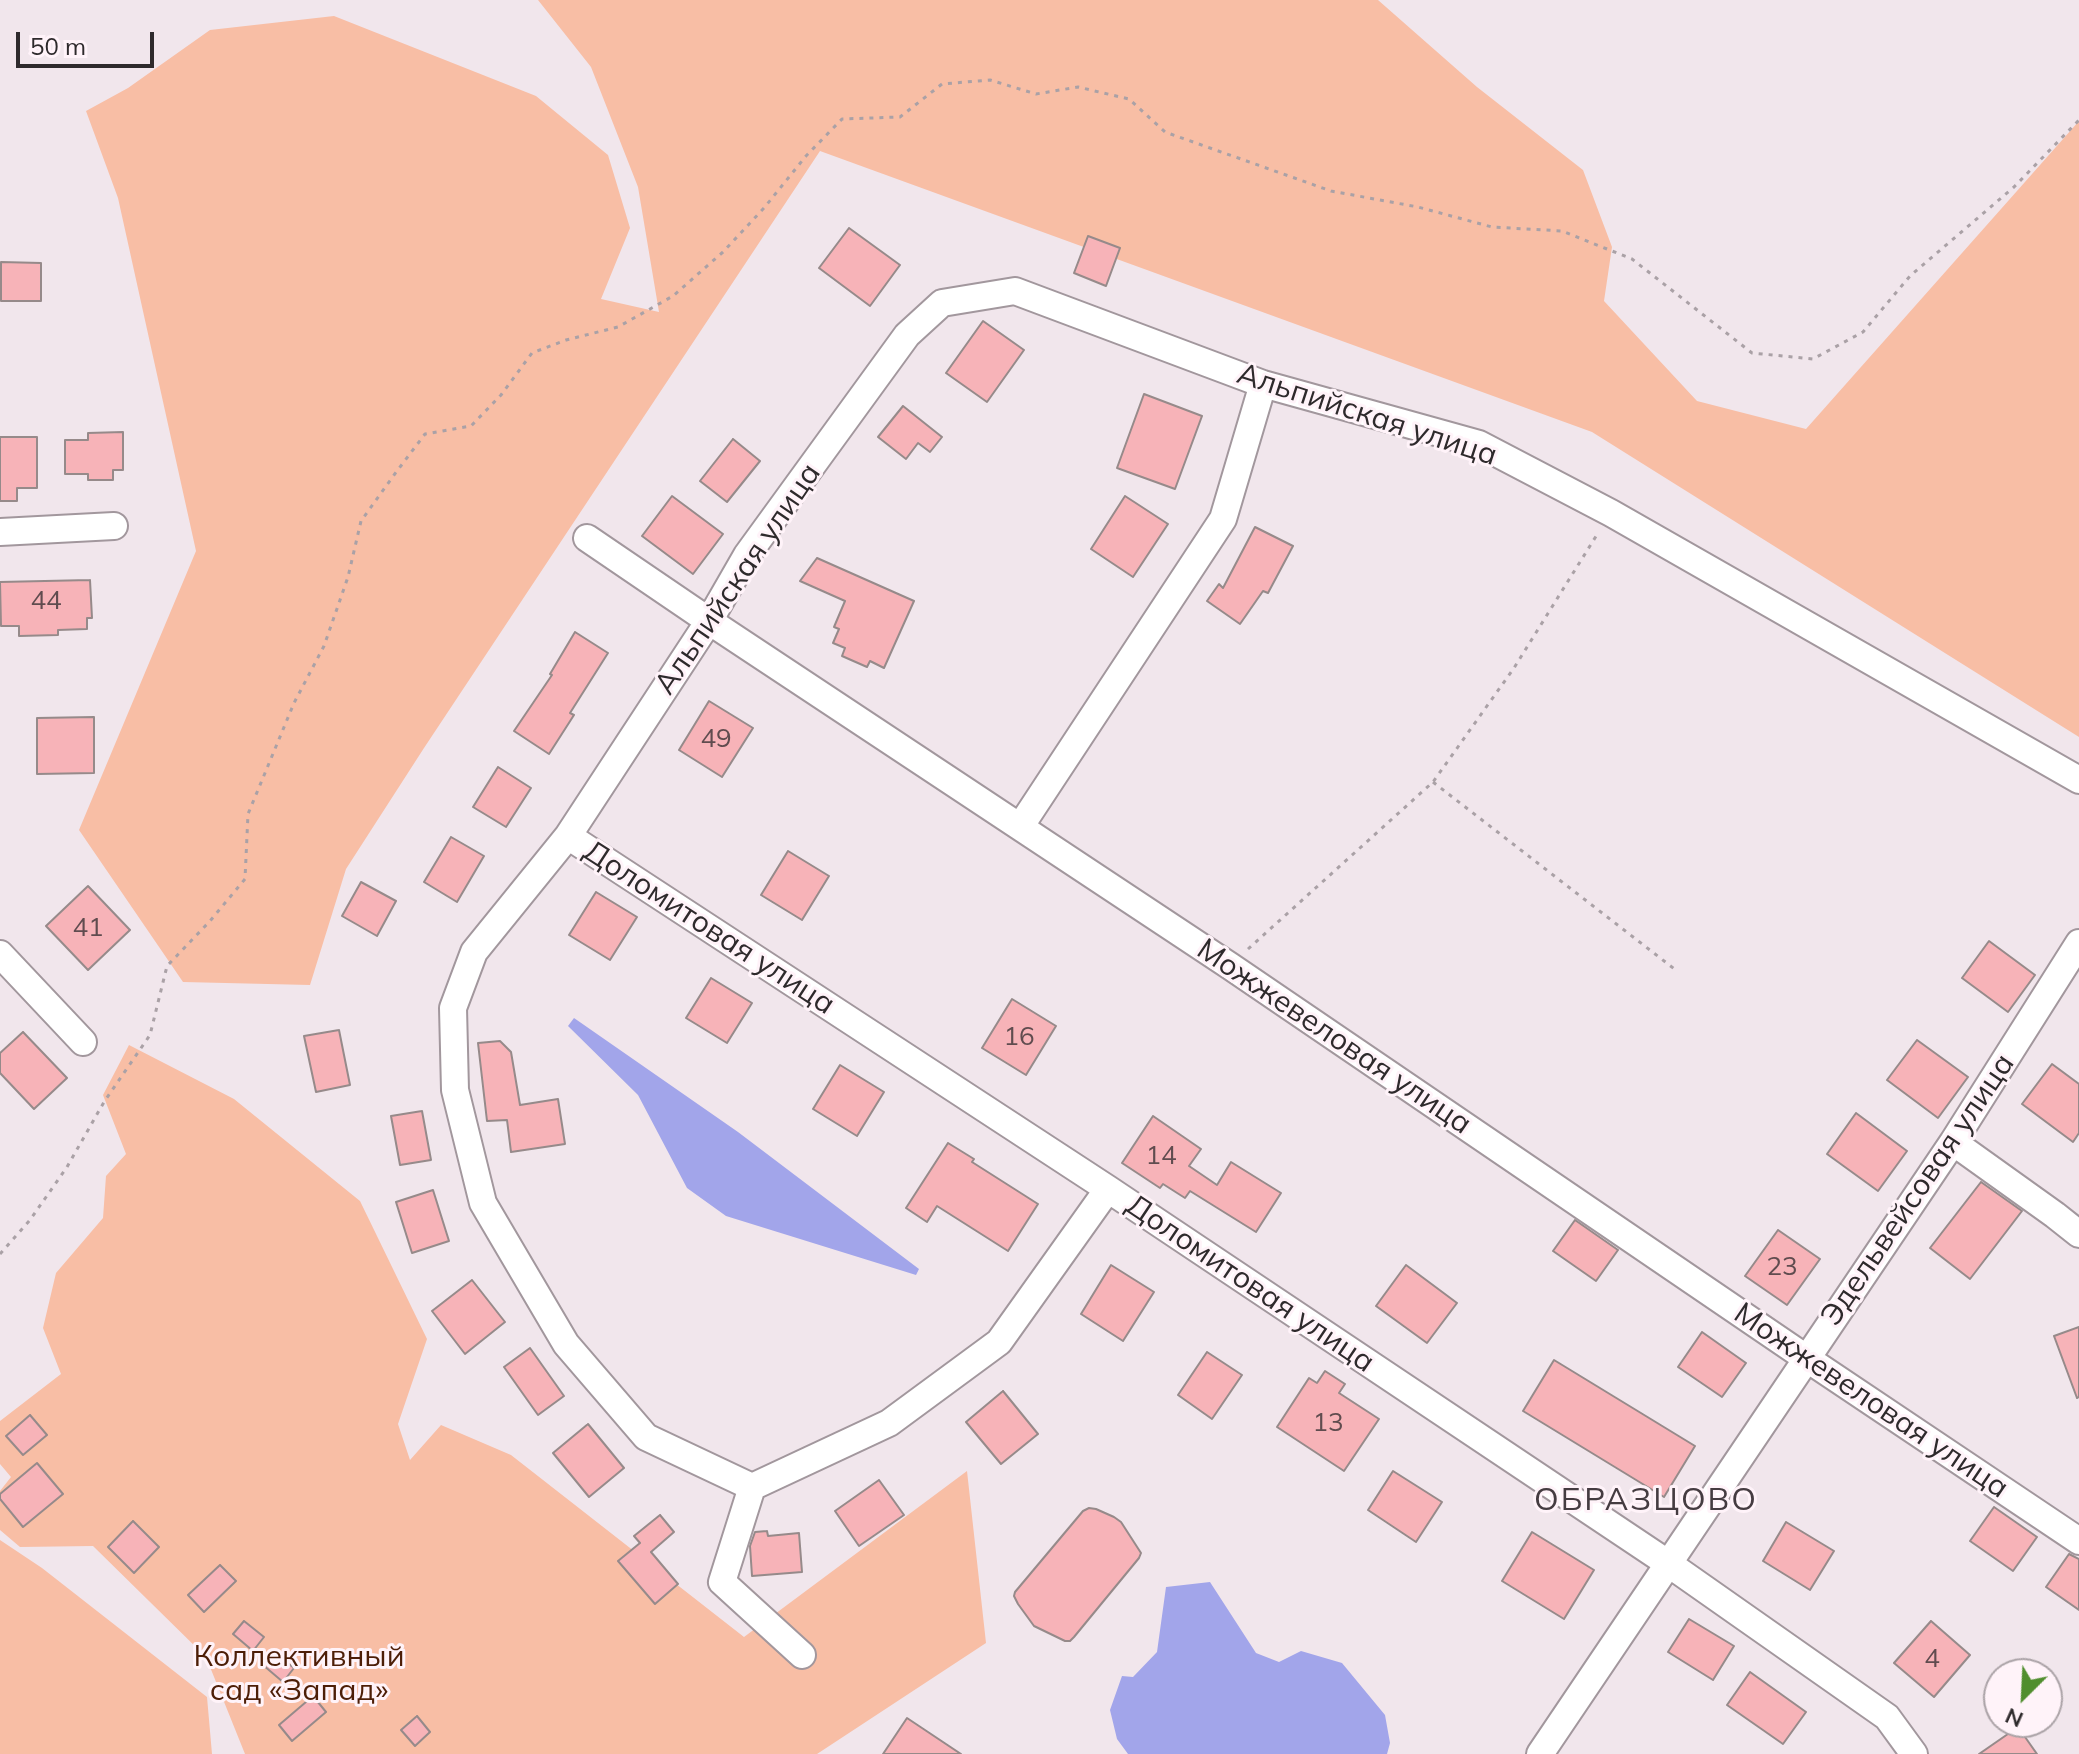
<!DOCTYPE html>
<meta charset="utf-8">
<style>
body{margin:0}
#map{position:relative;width:2079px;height:1754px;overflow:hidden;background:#f1e6ec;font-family:Mulish,sans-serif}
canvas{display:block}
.north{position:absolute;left:1983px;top:1658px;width:80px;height:80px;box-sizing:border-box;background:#fff3f9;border:2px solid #aba3a7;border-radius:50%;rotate:204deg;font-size:22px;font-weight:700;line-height:32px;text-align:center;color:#2e2a2c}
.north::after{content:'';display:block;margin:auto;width:28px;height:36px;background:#508e2e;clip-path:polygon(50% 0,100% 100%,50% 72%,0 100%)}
.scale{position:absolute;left:16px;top:32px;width:138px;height:36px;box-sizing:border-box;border:4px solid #2e2a2c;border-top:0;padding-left:10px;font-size:24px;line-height:28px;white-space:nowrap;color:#2e2a2c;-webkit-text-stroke:6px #fff3f9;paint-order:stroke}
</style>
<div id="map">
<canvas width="2079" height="1754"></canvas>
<div class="north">N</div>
<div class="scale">50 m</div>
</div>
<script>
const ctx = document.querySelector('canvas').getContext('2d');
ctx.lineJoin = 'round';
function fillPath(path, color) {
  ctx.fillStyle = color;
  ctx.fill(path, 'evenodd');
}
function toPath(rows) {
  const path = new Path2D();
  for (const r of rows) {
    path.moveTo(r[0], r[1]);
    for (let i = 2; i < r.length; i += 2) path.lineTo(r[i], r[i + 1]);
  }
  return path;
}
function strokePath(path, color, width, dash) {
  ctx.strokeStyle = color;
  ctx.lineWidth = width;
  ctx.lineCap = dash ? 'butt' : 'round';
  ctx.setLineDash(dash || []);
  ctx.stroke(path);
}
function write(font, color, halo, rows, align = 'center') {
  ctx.font = font + ' Mulish,sans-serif';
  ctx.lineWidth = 6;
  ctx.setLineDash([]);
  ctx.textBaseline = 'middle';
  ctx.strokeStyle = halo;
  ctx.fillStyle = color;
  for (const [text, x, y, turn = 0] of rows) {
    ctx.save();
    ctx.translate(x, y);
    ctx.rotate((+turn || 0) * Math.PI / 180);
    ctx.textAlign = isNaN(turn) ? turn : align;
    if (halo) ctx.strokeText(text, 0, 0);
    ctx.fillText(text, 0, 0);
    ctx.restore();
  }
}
const green = toPath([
 [538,0,1378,0,1477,87,1583,170,1612,247,1604,301,1697,401,1806,429,2079,121,2079,737,1592,432,820,151,424,748,346,869,310,985,183,982,79,830,196,551,118,198,86,111,128,88,210,30,334,16,536,96,608,155,630,228,601,299,659,312,638,187,591,67],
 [129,1045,234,1099,360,1201,427,1339,398,1424,410,1460,441,1425,511,1455,744,1637,967,1471,986,1643,817,1754,245,1754,206,1657,93,1546,20,1547,0,1530,0,1491,11,1477,0,1464,0,1421,61,1374,43,1328,56,1273,103,1218,106,1176,126,1154,103,1095],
 [0,1540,42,1568,207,1697,212,1754,0,1754]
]);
const water = toPath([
 [574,1018,738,1132,919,1269,916,1275,726,1216,687,1188,638,1095,568,1026],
 [1210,1582,1256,1653,1279,1662,1301,1651,1342,1663,1385,1715,1390,1743,1387,1754,1128,1754,1117,1739,1110,1710,1122,1676,1133,1677,1157,1652,1166,1587]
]);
const building = toPath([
 [849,228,900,265,870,306,819,268,849,228],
 [1088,236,1120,248,1106,286,1074,273,1088,236],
 [1,262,41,263,41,301,1,301,1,262],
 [983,321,1024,350,987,402,946,373,983,321],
 [1144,394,1202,416,1175,489,1117,468,1144,394],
 [903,406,942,437,930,452,918,443,906,459,878,437,903,406],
 [123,432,123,470,113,470,113,480,88,480,88,474,65,474,65,440,88,440,88,433,123,432],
 [0,437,37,437,37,488,17,488,17,501,0,501,0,437],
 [733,439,760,461,727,502,700,481,733,439],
 [672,496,723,534,693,574,642,536,672,496],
 [1125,496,1168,524,1133,577,1091,549,1125,496],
 [1255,527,1293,546,1268,593,1263,591,1240,624,1207,601,1219,584,1223,588,1255,527],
 [817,558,914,601,884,668,870,661,867,667,842,656,845,648,833,643,839,629,834,627,845,601,800,581,817,558],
 [90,580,92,618,87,618,87,629,58,630,58,635,19,636,19,626,1,626,0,582,90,580],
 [575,632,608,653,570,713,574,715,549,754,514,731,552,675,550,674,575,632],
 [709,701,753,728,722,777,679,750,709,701],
 [94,717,94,773,37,774,37,718,94,717],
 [498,767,531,788,506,827,473,807,498,767],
 [451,837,484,856,457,902,424,882,451,837],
 [788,851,829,876,802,920,761,895,788,851],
 [361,882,396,901,377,936,342,916,361,882],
 [88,886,130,930,88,970,46,926,88,886],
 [596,892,637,917,610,960,569,935,596,892],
 [1989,941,2035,975,2008,1012,1962,978,1989,941],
 [711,978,752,1003,727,1043,686,1018,711,978],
 [1012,999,1056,1026,1026,1075,982,1048,1012,999],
 [339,1030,350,1085,316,1092,304,1036,339,1030],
 [23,1032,67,1078,34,1109,0,1073,0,1053,23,1032],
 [1917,1040,1968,1077,1938,1118,1887,1080,1917,1040],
 [500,1041,511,1052,520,1105,558,1099,565,1144,511,1152,507,1120,487,1121,478,1043,500,1041],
 [2052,1064,2079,1084,2079,1133,2073,1142,2022,1104,2052,1064],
 [840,1065,884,1092,857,1136,813,1109,840,1065],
 [422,1111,431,1160,400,1165,391,1116,422,1111],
 [1856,1113,1907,1151,1878,1191,1827,1154,1856,1113],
 [1153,1116,1201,1149,1189,1166,1217,1185,1231,1162,1281,1193,1256,1232,1190,1191,1185,1198,1163,1184,1160,1188,1122,1163,1153,1116],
 [948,1143,974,1159,972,1162,1038,1204,1008,1251,937,1206,927,1222,906,1208,948,1143],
 [1981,1182,2022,1211,1970,1279,1930,1248,1981,1182],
 [433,1190,449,1241,412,1253,396,1202,433,1190],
 [1575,1220,1618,1250,1596,1281,1553,1251,1575,1220],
 [1778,1230,1820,1259,1787,1305,1745,1276,1778,1230],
 [1111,1265,1154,1292,1123,1341,1081,1314,1111,1265],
 [1406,1265,1457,1303,1427,1343,1376,1306,1406,1265],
 [472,1280,505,1322,465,1354,432,1311,472,1280],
 [2079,1327,2079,1397,2077,1398,2054,1336,2079,1327],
 [1702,1332,1746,1363,1722,1397,1678,1367,1702,1332],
 [530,1348,564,1396,538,1415,504,1367,530,1348],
 [1207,1352,1242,1375,1212,1419,1178,1395,1207,1352],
 [1554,1360,1695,1446,1664,1497,1523,1411,1554,1360],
 [1325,1371,1345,1384,1339,1393,1379,1419,1344,1471,1277,1427,1309,1378,1317,1383,1325,1371],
 [1003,1391,1038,1434,1001,1464,966,1422,1003,1391],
 [30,1415,47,1435,23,1455,6,1436,30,1415],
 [588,1424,624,1468,589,1497,553,1453,588,1424],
 [37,1463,63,1494,23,1527,0,1499,0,1494,37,1463],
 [1393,1471,1442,1502,1416,1542,1368,1510,1393,1471],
 [879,1480,904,1515,859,1546,835,1511,879,1480],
 [1994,1507,2037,1537,2013,1571,1970,1541,1994,1507],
 [1089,1508,1096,1509,1114,1517,1121,1522,1141,1553,1139,1558,1074,1637,1070,1641,1065,1641,1034,1626,1018,1604,1014,1596,1015,1592,1083,1511,1089,1508],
 [660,1515,674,1532,651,1552,678,1584,655,1604,618,1561,640,1543,634,1536,660,1515],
 [133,1521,159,1547,134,1573,108,1547,133,1521],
 [1786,1522,1834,1551,1810,1590,1763,1561,1786,1522],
 [767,1531,768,1536,799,1533,802,1572,752,1576,750,1546,755,1532,767,1531],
 [1532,1532,1594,1570,1564,1619,1502,1581,1532,1532],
 [2069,1554,2079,1559,2079,1610,2046,1587,2069,1554],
 [220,1565,236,1581,204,1612,188,1595,220,1565],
 [1689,1619,1734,1646,1713,1680,1668,1652,1689,1619],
 [244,1621,264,1637,253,1651,233,1634,244,1621],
 [1931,1621,1970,1655,1934,1697,1894,1663,1931,1621],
 [274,1652,294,1668,283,1682,263,1665,274,1652],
 [1750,1672,1806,1712,1783,1744,1727,1705,1750,1672],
 [313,1696,326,1712,292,1741,279,1725,313,1696],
 [417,1716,430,1732,415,1746,401,1730,417,1716],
 [907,1718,961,1754,883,1754,907,1718],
 [2018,1727,2037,1754,1979,1754,2018,1727]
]);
const path = toPath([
 [1433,782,1677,971],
 [1248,949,1433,782,1514,668,1598,533],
 [0,1254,30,1220,67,1167,104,1102,150,1035,167,966,210,921,245,879,248,814,294,703,324,646,348,577,361,521,394,475,425,434,471,426,501,395,532,353,566,340,618,327,673,296,723,252,764,208,806,156,842,119,900,117,942,84,990,80,1036,94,1078,87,1129,99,1165,132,1331,191,1418,207,1492,227,1562,231,1632,259,1752,353,1813,359,1863,332,1910,276,2014,187,2079,120]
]);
const minor = toPath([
 [0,532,114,526],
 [587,538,709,621,1230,966,1806,1358,2079,1541],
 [1020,827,1223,519,1263,384],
 [568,836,1108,1189,1669,1564,1887,1717,1914,1754],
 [0,954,83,1042],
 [1953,1142,2055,1215,2079,1234],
 [1108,1189,999,1342,889,1423,752,1487,646,1437,566,1344,483,1203,455,1090,453,1008,474,952,568,836,709,621,747,555,907,335,942,303,1015,291,1263,384,1479,444,1611,513,2079,780],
 [752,1487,722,1582,802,1655],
 [1540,1754,1953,1142,2079,943]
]);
const numberNames = [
 ["44",46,601],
 ["49",716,739],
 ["41",88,928],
 ["16",1019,1037],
 ["14",1161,1156],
 ["23",1782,1267],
 ["13",1328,1423],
 ["4",1932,1659]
];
const streetNames = [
 ["Альпийская улица",1367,415,18],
 ["Альпийская улица",738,579,-56],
 ["Доломитовая улица",709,928,33],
 ["Можжевеловая улица",1334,1037,34],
 ["Эдельвейсовая улица",1918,1190,-56],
 ["Доломитовая улица",1250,1284,34],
 ["Можжевеловая улица",1871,1401,34]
];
const parkNames = [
 ["Коллективный",299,1657],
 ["сад «Запад»",299,1691]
];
const neighbourhoodNames = [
 ["ОБРАЗЦОВО",1646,1500]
];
fillPath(green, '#f8bea5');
fillPath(water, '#a2a5ea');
fillPath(building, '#f7b3b8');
strokePath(building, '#968a8a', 2);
strokePath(minor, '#a2979d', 30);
strokePath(path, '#aaa1a6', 3, [4, 6]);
strokePath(minor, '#fff', 26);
write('26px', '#604c4f', null, numberNames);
write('30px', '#2e2a2c', '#fff3f9', streetNames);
write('30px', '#4d1e07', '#fff3f9', parkNames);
ctx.letterSpacing = '2px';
write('32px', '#453c41', '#fff3f9', neighbourhoodNames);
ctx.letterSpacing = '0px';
</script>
